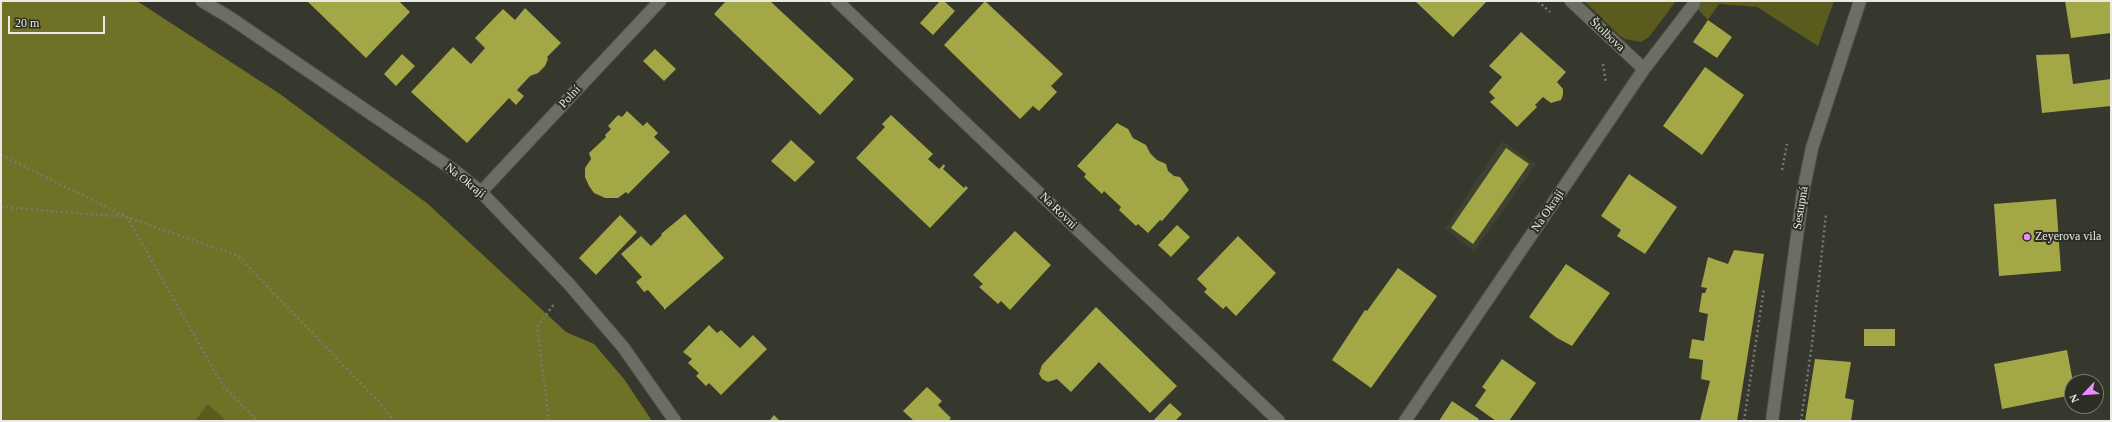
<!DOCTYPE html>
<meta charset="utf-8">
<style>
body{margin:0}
#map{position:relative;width:2112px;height:422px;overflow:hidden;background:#36372d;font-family:Georgia,serif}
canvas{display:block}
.frame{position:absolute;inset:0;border:2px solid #e9eae3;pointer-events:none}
.north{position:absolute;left:2064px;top:374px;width:40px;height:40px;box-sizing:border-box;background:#2c2d23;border:1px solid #787970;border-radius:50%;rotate:245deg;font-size:11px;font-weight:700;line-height:16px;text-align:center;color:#e9eae3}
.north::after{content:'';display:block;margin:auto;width:14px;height:18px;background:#ea8dfd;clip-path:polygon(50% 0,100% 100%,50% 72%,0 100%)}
.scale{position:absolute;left:8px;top:16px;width:97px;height:18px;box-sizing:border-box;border:2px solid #e9eae3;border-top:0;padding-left:5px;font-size:12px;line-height:14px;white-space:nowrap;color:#e9eae3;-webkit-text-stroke:3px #2c2d23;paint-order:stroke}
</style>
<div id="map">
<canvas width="2112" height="422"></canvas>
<div class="frame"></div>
<div class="north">N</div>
<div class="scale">20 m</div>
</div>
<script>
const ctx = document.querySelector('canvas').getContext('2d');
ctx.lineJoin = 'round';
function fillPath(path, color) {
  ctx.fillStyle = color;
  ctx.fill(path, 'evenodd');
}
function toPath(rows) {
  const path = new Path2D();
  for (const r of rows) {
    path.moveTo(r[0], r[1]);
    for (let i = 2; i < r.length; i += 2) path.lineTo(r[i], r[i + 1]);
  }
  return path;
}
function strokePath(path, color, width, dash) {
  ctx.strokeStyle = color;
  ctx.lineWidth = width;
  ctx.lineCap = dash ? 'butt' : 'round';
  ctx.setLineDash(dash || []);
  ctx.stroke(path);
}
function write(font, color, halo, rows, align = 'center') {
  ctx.font = font + ' Georgia,serif';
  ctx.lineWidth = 4;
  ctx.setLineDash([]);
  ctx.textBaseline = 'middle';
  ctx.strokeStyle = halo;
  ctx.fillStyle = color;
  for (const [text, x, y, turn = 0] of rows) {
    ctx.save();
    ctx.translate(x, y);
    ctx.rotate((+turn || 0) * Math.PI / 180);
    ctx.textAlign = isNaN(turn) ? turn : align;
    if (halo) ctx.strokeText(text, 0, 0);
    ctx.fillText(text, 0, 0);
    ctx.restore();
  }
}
const built = toPath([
 [1502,141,1536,164,1474,252,1445,229]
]);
const green = toPath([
 [1584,1,1676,1,1649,37,1641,42,1625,39,1619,35],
 [1690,1,1834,1,1818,46,1757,7,1719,4,1708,20],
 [208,403,226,421,195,421]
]);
const forest = toPath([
 [1,1,137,1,280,94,428,204,566,332,594,344,624,379,652,421,226,421,208,404,195,421,1,421]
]);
const building = toPath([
 [307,1,399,1,410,12,366,58],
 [726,1,770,1,854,79,820,115,714,14],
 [940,1,944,1,955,11,933,35,920,23],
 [985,1,1063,74,1051,86,1057,92,1039,111,1033,106,1020,119,944,45],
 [1415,1,1487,1,1453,37],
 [2065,1,2111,1,2111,33,2071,38],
 [525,8,561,43,547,57,548,59,545,66,538,73,530,76,517,90,524,96,516,105,509,98,467,143,411,92,453,47,471,64,485,48,475,38,503,9,515,20],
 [1708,20,1732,37,1717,58,1693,42],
 [1521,32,1566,72,1557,82,1563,89,1563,95,1561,100,1551,103,1543,97,1535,105,1537,107,1517,127,1490,102,1495,98,1489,92,1502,77,1489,66],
 [655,49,676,69,664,81,643,61],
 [402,54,415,66,396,86,384,74],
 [2069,54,2073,84,2111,79,2111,106,2042,113,2036,55],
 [1705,67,1744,95,1702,155,1663,126],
 [627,111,643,126,647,122,658,133,654,137,670,152,628,194,626,192,618,198,605,198,594,193,589,186,585,177,585,168,591,159,589,153,606,137,605,135,611,129,608,126,618,115,622,117],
 [891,115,933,154,928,159,939,169,944,164,945,166,943,169,964,188,966,186,968,188,930,228,856,158,885,127,882,124],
 [1117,123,1128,129,1133,138,1146,145,1150,153,1157,160,1166,164,1168,171,1174,176,1180,177,1189,190,1162,221,1160,220,1148,233,1138,224,1136,226,1119,210,1121,207,1104,191,1102,194,1084,177,1086,174,1077,166],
 [791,140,815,162,795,182,771,161],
 [1506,148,1529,164,1473,244,1451,228],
 [1629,174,1677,207,1645,254,1617,236,1621,230,1601,216],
 [2056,199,2061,271,1999,276,1994,204],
 [685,214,724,258,664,310,664,308,648,290,644,292,636,282,642,277,621,254,641,236,651,246,662,235,661,234],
 [620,215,637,232,596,275,579,258],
 [1177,225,1190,237,1171,257,1158,245],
 [1015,231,1051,265,1010,310,1001,301,998,304,979,287,983,284,973,275],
 [1238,236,1276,273,1236,316,1226,306,1223,309,1204,292,1207,289,1197,279],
 [1734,250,1764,254,1737,421,1700,421,1710,381,1701,379,1703,360,1689,358,1692,339,1704,341,1708,314,1699,312,1702,293,1705,293,1707,288,1701,287,1708,257,1728,264],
 [1566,264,1610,293,1572,346,1557,338,1529,317],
 [1398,268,1437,296,1371,388,1332,360,1365,310,1367,311],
 [1096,307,1177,386,1150,413,1099,362,1071,392,1057,379,1048,382,1042,379,1039,374,1042,365],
 [709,325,717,333,721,330,740,348,753,335,767,349,721,395,709,383,706,386,696,376,699,373,688,363,692,359,683,352],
 [1864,329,1895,329,1895,346,1864,346],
 [2067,350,2073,382,2072,395,2002,409,1994,364],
 [1502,359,1536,383,1509,421,1496,421,1475,406,1486,390,1482,387],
 [1815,359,1851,362,1845,398,1854,400,1851,421,1805,421],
 [927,387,942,401,938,405,951,418,948,421,914,421,903,411],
 [1452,401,1479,419,1477,421,1439,421],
 [1170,403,1182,414,1175,421,1153,421],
 [774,415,780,421,769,421]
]);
const path = toPath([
 [1538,1,1550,12],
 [1603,64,1606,83],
 [1,155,127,217,223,386,258,421],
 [1782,170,1787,144],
 [1,207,127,217,238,256,379,402,394,421],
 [549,421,537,327,554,304],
 [1744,421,1764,288],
 [1801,421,1812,344,1826,214]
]);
const street = toPath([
 [202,1,229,17,455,171,481,192,569,284,623,347,675,421],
 [837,1,1279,421],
 [1571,1,1644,69],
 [481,192,660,1],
 [1405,421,1644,69,1694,4],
 [1772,421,1803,192,1812,148,1860,1]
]);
const markers = [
 [2027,237,4,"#ea8dfd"]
];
const streetNames = [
 ["Štolbova",1607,35,43],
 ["Polní",570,97,-47],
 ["Na Okraji",465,181,39],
 ["Sestupná",1801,208,-81],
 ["Na Rovni",1058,211,44],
 ["Na Okraji",1548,211,-56]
];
const poiNames = [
 ["Zeyerova vila",2035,237]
];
fillPath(built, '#404130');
fillPath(green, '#5a5b1c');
fillPath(forest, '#6f7126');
fillPath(building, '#a4a746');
strokePath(street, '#53534b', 14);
strokePath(path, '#797a71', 2.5, [2, 3]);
strokePath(street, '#6d6e63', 12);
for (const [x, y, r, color] of markers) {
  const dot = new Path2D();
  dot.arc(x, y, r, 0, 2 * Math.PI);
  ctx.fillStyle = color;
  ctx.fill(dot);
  strokePath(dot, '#2c2d23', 1.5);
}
write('12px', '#e9eae3', '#2c2d23', streetNames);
write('12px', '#e9eae3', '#2c2d23', poiNames, 'left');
</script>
